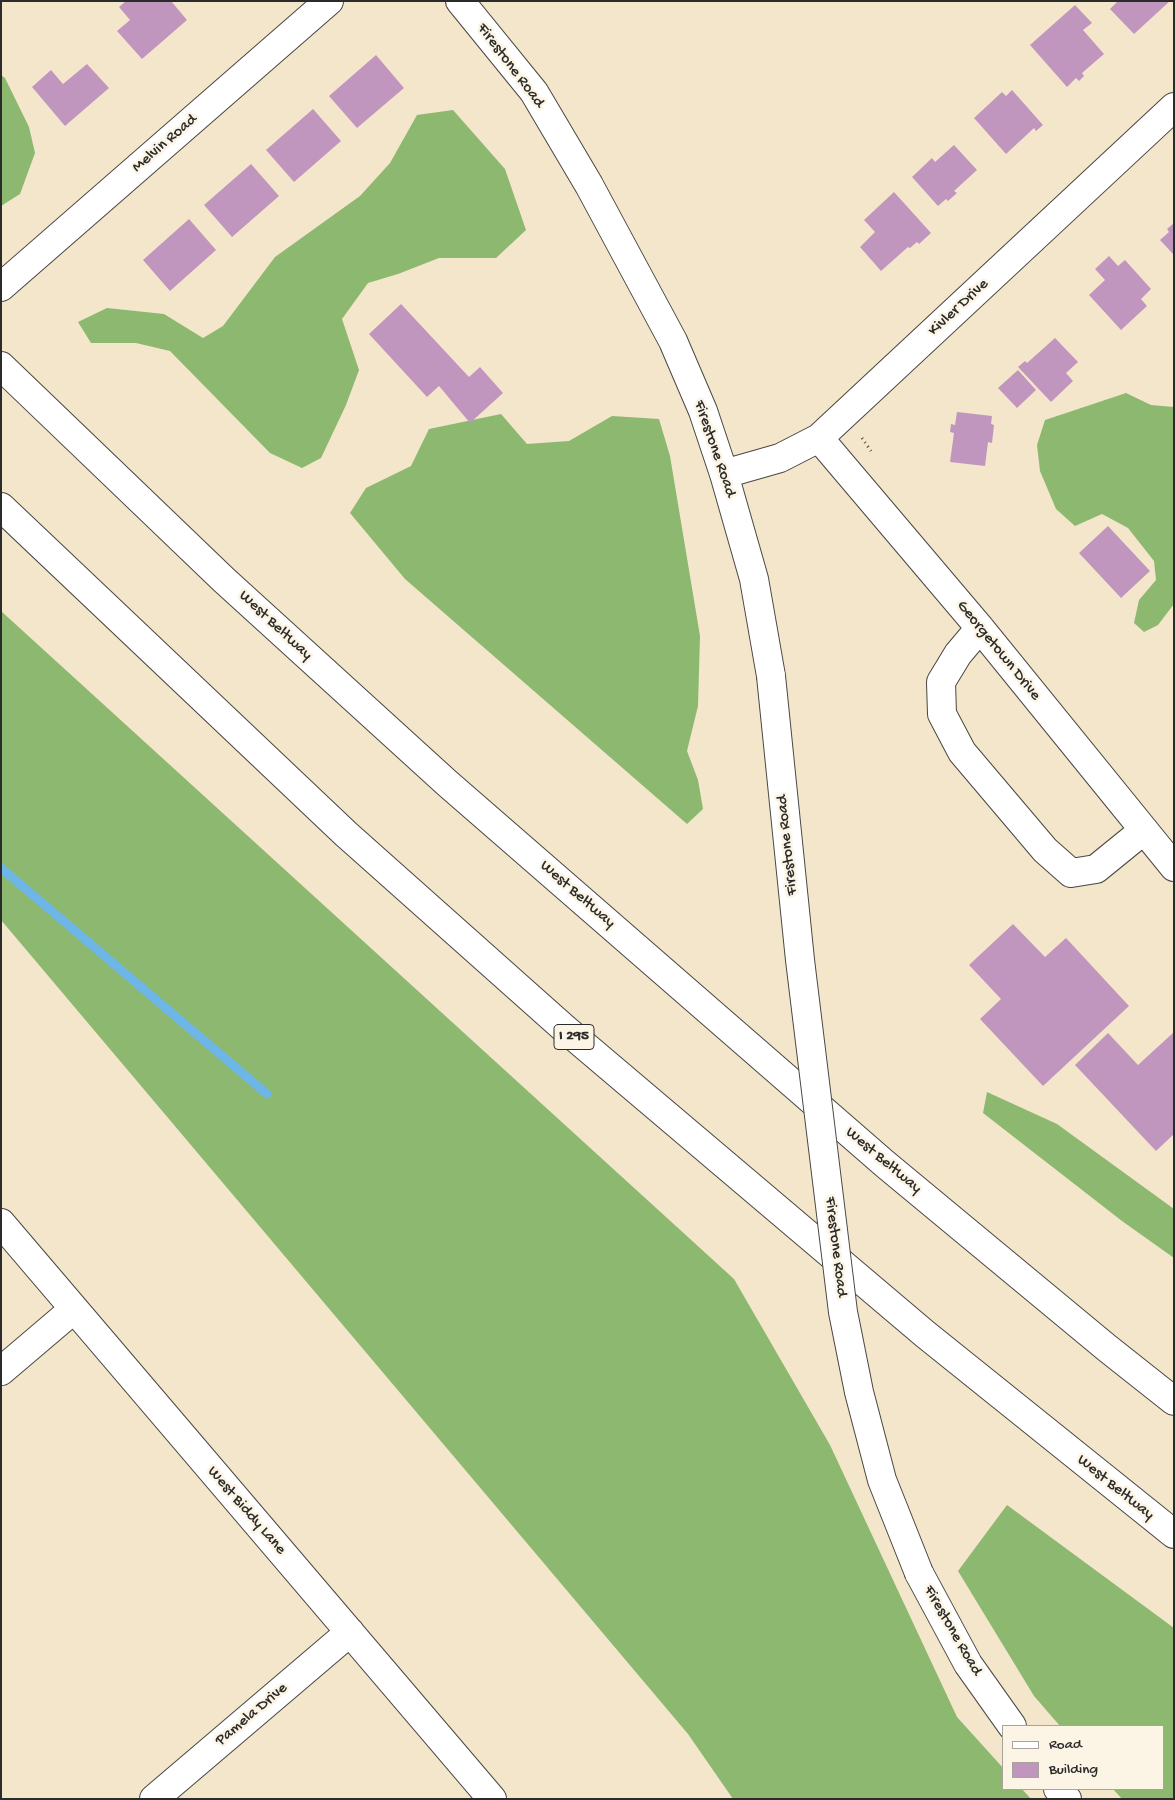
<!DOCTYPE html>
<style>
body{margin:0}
#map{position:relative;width:1175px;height:1800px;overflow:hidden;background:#f4e6cb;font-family:"Gochi Hand",sans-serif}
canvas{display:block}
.frame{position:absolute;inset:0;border:2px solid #2b2b2b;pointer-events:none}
.legend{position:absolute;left:1002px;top:1725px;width:162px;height:65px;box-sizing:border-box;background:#fcf5e5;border:1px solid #a8a49b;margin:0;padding:6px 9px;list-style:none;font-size:15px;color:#2b2b2b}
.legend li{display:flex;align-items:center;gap:10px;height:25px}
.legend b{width:25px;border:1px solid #a8a49b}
</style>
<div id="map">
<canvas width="1175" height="1800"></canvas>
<div class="frame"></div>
<ul class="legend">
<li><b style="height:6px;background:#fff"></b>Road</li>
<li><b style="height:14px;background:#c196be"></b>Building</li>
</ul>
</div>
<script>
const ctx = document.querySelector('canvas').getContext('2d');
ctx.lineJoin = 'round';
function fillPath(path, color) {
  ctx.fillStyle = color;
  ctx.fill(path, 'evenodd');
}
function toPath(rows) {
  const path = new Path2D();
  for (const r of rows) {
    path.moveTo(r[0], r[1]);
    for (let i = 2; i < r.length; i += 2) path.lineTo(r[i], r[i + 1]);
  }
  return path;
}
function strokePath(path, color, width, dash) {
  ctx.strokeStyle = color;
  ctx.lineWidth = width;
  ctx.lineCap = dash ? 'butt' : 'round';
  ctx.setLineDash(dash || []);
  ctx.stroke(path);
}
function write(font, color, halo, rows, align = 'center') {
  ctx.font = font + ' "Gochi Hand",sans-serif';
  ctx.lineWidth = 5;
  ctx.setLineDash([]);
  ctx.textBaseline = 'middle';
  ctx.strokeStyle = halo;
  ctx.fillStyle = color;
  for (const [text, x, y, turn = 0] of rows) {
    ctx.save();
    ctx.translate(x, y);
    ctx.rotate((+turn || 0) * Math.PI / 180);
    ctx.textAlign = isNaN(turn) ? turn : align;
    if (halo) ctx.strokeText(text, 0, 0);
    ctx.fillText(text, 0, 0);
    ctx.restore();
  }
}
const forest = toPath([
 [1,75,5,78,29,127,35,153,20,194,1,206],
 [453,110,505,169,526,230,496,258,439,258,398,274,368,283,342,319,359,370,346,405,321,458,302,468,270,453,170,351,136,343,91,343,78,322,107,308,164,314,203,338,223,326,275,257,360,196,390,163,417,115],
 [1126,393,1151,405,1174,407,1174,604,1158,625,1144,632,1134,623,1139,600,1156,580,1154,561,1128,528,1102,514,1075,526,1056,509,1040,471,1037,445,1045,420],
 [501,414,527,444,569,441,612,416,659,419,670,456,700,636,698,706,687,751,698,780,703,809,687,824,405,579,350,513,366,488,411,466,429,429],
 [1,611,734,1279,830,1445,957,1717,1004,1769,1004,1789,1022,1789,1031,1799,733,1799,688,1734,1,920],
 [987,1092,1057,1124,1174,1209,1174,1258,1122,1221,983,1113],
 [1007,1505,1174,1628,1174,1799,1122,1799,1113,1789,1164,1789,1164,1726,1060,1726,1034,1696,958,1571]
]);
const stream = toPath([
 [1,868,267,1094]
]);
const building = toPath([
 [126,1,171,1,187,20,142,59,117,31,130,20,119,7],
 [1118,1,1170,1,1134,34,1110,9],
 [1075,5,1092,23,1083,30,1104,54,1082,73,1084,76,1079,81,1076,78,1067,87,1030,45],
 [376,55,404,88,357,128,329,96],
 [87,64,109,88,65,126,32,87,51,70,63,84],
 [1012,90,1043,125,1036,131,1034,128,1006,154,974,118,1002,92,1006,96],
 [313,109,341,141,294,182,266,150],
 [954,145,977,170,954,191,957,193,948,201,946,199,938,206,912,177,932,158,935,162],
 [251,164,279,196,232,237,204,205],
 [894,192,931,233,919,244,917,242,910,248,908,247,881,271,860,247,875,232,864,220],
 [189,219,216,250,170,291,143,260],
 [1174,223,1174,255,1160,240,1169,232,1167,229],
 [1109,256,1118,266,1125,260,1151,289,1141,299,1147,306,1121,330,1089,295,1105,280,1095,269],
 [401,304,469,377,480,367,503,393,470,423,439,386,427,397,369,334],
 [1055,338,1078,362,1066,373,1073,381,1051,402,1018,367,1025,361,1027,363],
 [1018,370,1036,390,1017,408,998,388],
 [957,412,992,416,991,424,994,425,992,443,988,442,985,466,950,462,954,433,950,432,951,424,955,425],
 [1108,526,1150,571,1121,598,1079,553],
 [1013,924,1045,957,1066,938,1129,1006,1043,1086,980,1019,1001,999,969,965],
 [1174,1032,1174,1134,1156,1151,1075,1065,1108,1033,1138,1065]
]);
const path = toPath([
 [862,438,871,451]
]);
const minor = toPath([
 [460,1,534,92,589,185,673,341,703,411,724,474,754,579,771,676],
 [1,287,329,1],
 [819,438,980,628,1174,867],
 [724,474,780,458,819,438,1174,107],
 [980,628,958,654,941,682,942,714,962,752,1045,850,1071,873,1096,869,1144,830],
 [1,1223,492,1799],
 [1,1371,74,1309],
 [919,1573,968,1664,1012,1726],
 [1058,1789,1067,1799],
 [154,1799,350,1632]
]);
const highway = toPath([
 [1,366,224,580,447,783,885,1164,1107,1348,1174,1401],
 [1,507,346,834,565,1029,925,1334,1174,1534]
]);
const minorBridge = toPath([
 [771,676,800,960,843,1312,859,1392,882,1480,919,1573]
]);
const shields = [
 [574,1037,40]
];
const shieldNames = [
 ["I 295",574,1037]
];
const streetNames = [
 ["Firestone Road",510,66,53],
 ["Melvin Road",165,144,-41],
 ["Kivler Drive",959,308,-43],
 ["Firestone Road",714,449,71],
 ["West Beltway",275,626,43],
 ["Georgetown Drive",998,651,51],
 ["Firestone Road",788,845,-96],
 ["West Beltway",577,895,41],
 ["West Beltway",883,1161,40],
 ["Firestone Road",835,1247,83],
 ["West Beltway",1115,1488,39],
 ["West Biddy Lane",246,1511,49],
 ["Firestone Road",952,1631,60],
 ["Pamela Drive",252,1715,-40]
];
fillPath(forest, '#8db870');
strokePath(stream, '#6eb6e6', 9);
fillPath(building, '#c196be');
strokePath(minor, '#494743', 30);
strokePath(highway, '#494743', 30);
strokePath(path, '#494743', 3, [1, 4]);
strokePath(minor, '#fff', 28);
strokePath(highway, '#fff', 28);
strokePath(minorBridge, '#494743', 30, []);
strokePath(minorBridge, '#fff', 28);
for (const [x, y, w] of shields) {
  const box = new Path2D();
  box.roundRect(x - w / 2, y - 12.5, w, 25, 4);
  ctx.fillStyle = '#fcf5e5';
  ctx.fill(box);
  strokePath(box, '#2b2b2b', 1);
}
write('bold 15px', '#2b2b2b', null, shieldNames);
write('16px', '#2b2b2b', '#fcf5e5', streetNames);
</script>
